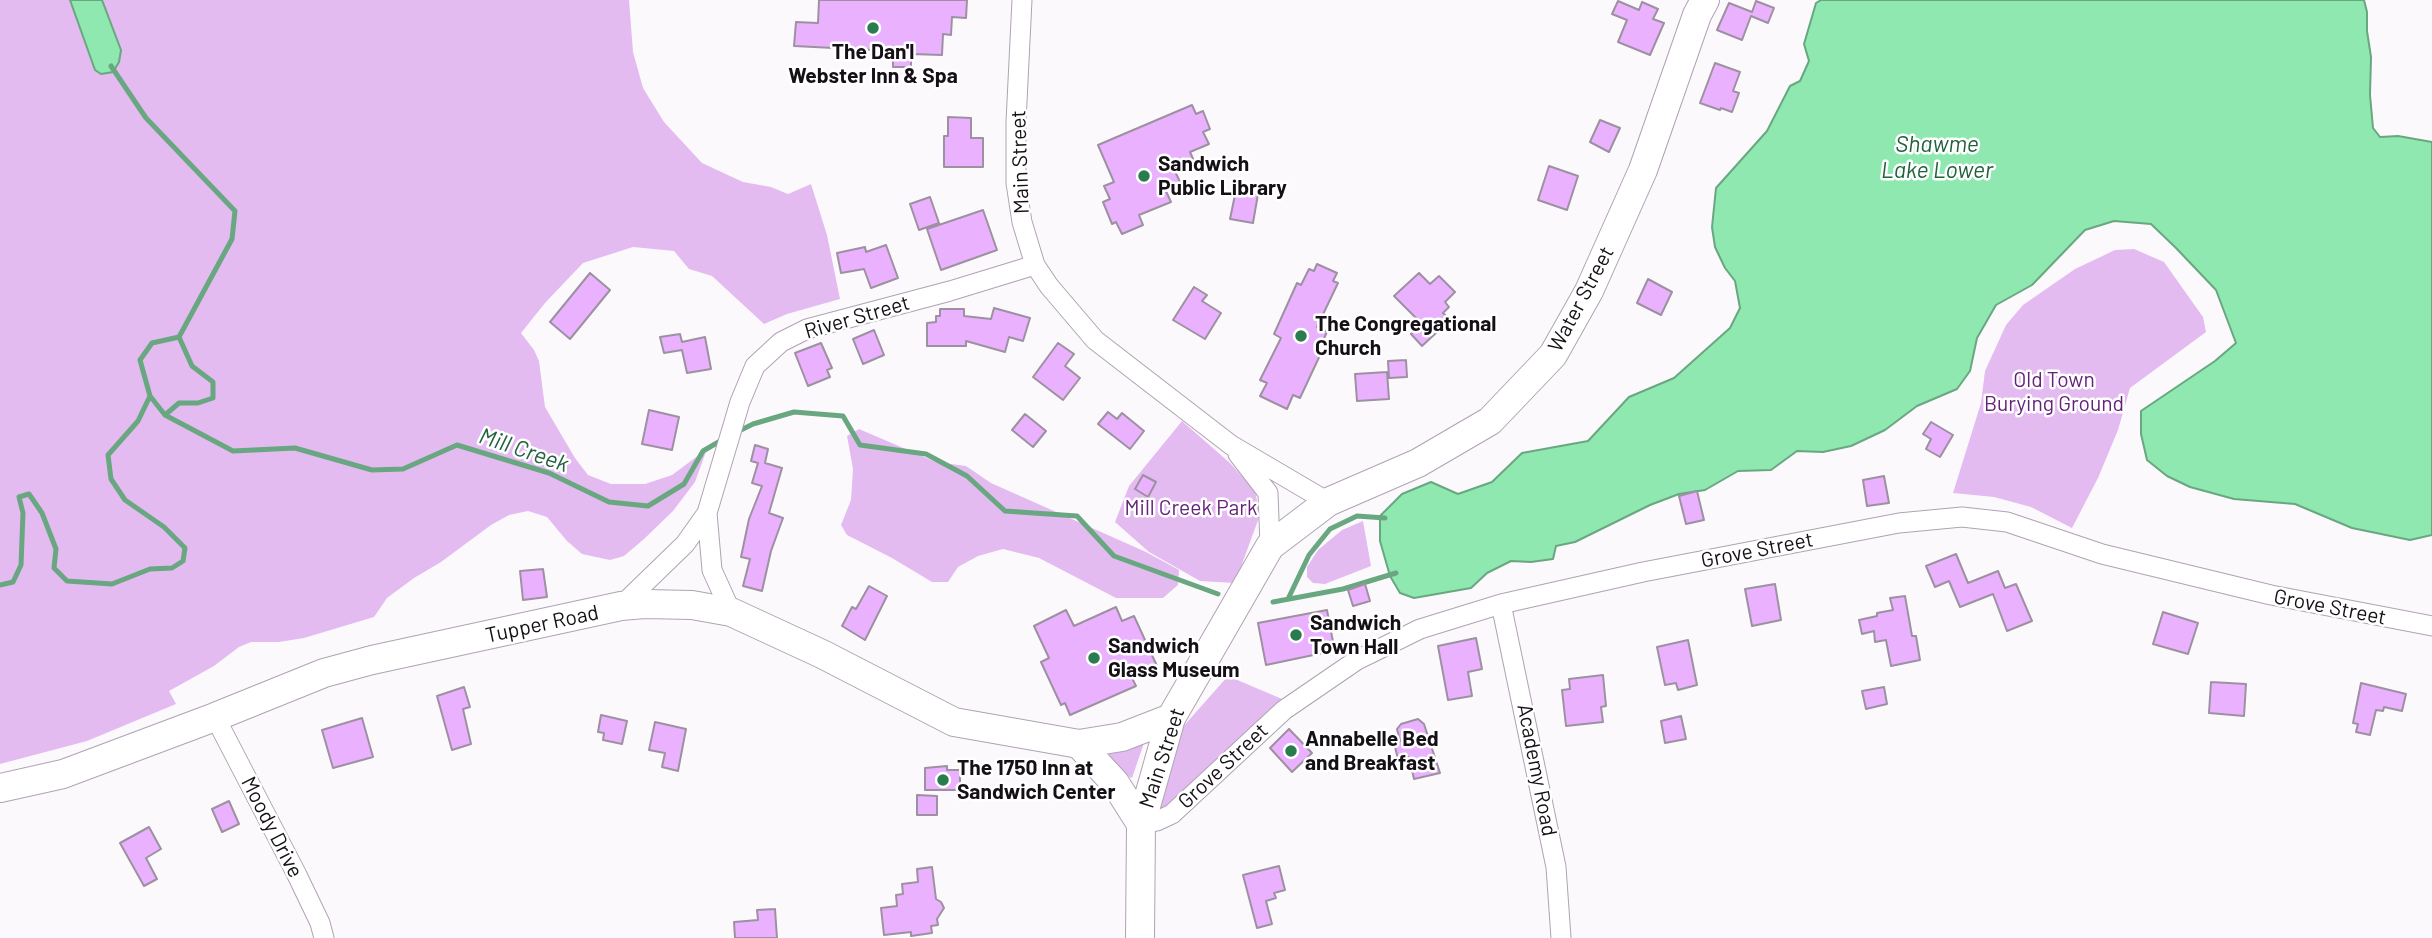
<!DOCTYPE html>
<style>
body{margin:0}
canvas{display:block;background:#fcf9fd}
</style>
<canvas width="2432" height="938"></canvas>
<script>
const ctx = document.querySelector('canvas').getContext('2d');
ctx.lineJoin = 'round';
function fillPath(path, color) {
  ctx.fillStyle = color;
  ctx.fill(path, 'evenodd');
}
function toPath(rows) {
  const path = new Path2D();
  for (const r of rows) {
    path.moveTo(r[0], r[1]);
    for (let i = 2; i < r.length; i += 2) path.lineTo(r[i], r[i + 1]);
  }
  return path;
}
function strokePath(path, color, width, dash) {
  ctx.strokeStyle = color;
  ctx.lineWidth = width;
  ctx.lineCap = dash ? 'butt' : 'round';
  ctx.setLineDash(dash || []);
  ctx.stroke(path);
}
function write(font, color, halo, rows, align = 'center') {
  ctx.font = font + ' Barlow,sans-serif';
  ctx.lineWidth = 5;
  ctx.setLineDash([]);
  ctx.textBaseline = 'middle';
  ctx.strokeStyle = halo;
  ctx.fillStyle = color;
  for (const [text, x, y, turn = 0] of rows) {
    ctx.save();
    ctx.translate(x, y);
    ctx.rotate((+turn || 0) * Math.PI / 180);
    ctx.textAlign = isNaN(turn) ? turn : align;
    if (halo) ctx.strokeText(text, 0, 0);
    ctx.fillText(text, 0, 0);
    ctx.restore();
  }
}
const green = toPath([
 [0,0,629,0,633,52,643,88,664,122,702,163,743,182,771,187,788,194,811,184,827,235,840,299,787,314,764,324,712,276,689,269,674,251,633,247,583,263,545,303,521,333,534,350,539,361,545,407,575,458,588,475,611,484,645,484,672,475,707,449,695,482,673,511,644,539,624,556,610,560,582,554,567,541,547,517,528,511,509,515,491,525,441,562,414,578,387,598,374,617,304,638,279,642,251,642,239,647,214,666,169,691,176,704,87,741,0,764],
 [2134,249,2164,262,2203,317,2206,332,2130,388,2118,430,2098,478,2072,528,2031,507,1994,497,1953,493,1981,403,1985,371,2006,325,2023,305,2075,269,2115,250],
 [1182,421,1230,463,1255,491,1260,515,1235,583,1200,581,1149,552,1115,522,1129,486],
 [859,429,936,462,966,466,991,483,1146,552,1179,570,1178,585,1163,598,1116,598,1039,558,1003,549,978,556,958,567,948,582,932,582,892,558,847,535,841,525,851,500,853,469,847,436],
 [1363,521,1371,566,1325,584,1313,583,1307,577,1307,567,1318,550,1342,530],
 [1228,676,1282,699,1168,808,1161,808,1159,804,1181,729],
 [1145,740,1132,778,1123,774,1099,749]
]);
const water = toPath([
 [70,0,102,0,121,50,119,62,113,72,101,74,95,70,70,0],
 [1821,0,2364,0,2367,12,2367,31,2371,57,2370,95,2373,128,2380,137,2398,136,2432,142,2432,535,2410,540,2352,528,2295,504,2234,499,2190,487,2167,476,2147,460,2141,434,2141,411,2215,361,2236,343,2216,290,2176,248,2151,224,2114,221,2085,230,2032,285,1996,305,1977,338,1970,371,1957,389,1917,406,1885,430,1851,446,1823,452,1797,451,1771,470,1738,471,1705,490,1679,494,1650,505,1575,542,1556,546,1553,559,1531,562,1511,561,1487,573,1471,588,1414,598,1400,593,1390,576,1380,541,1380,516,1402,494,1431,482,1458,494,1492,482,1522,453,1588,441,1629,397,1674,378,1730,328,1740,308,1735,281,1725,268,1715,247,1712,227,1716,188,1767,131,1790,86,1800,81,1809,61,1804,44,1816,3,1821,0]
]);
const stream = toPath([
 [111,66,146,118,235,211,232,239,179,337,152,343,140,360,150,396,165,415,233,451,295,448,372,470,403,469,457,445,549,473,609,502,648,506,684,484,703,451,722,440],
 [165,415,179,403,198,403,213,398,213,382,192,366,179,337],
 [737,432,753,424,794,412,843,416,860,445,926,454,967,476,1005,511,1077,516,1114,556,1218,594],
 [0,585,13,582,21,565,23,513,19,497,29,494,42,513,56,549,54,568,67,581,112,584,150,569,172,568,183,561,185,548,164,527,125,500,111,479,108,455,138,421,150,396],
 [1288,599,1309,555,1330,529,1357,516,1385,518],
 [1273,602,1343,589,1396,573]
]);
const building = toPath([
 [819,0,967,0,966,18,952,17,951,35,943,34,942,55,911,54,911,67,893,67,893,51,794,46,796,22,818,23,819,0],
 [1618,1,1639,10,1642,2,1658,9,1653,19,1664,23,1650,55,1618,42,1627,20,1612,14,1618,1],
 [1756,1,1774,8,1768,23,1751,16,1742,40,1717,30,1729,3,1752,12,1756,1],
 [1715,63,1740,72,1733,91,1739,93,1732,112,1721,108,1720,110,1700,103,1715,63],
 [1192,105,1196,114,1203,111,1210,129,1203,132,1209,144,1190,152,1194,161,1174,169,1180,182,1165,189,1171,202,1139,215,1143,225,1122,234,1116,222,1112,224,1103,202,1110,199,1104,186,1114,182,1098,145,1192,105],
 [948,117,971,118,971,138,983,138,983,167,944,167,944,136,948,136,948,117],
 [1600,120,1620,128,1609,152,1590,142,1600,120],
 [1549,166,1578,176,1567,210,1538,200,1549,166],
 [1236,190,1258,194,1253,223,1230,219,1236,190],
 [930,197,939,223,919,230,910,204,930,197],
 [983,210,997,250,941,270,927,229,983,210],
 [886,245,898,278,871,288,864,269,841,273,837,253,865,247,866,252,886,245],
 [1317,264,1337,273,1333,281,1338,283,1317,327,1327,332,1319,349,1322,351,1300,398,1293,395,1287,409,1260,396,1267,383,1260,380,1281,338,1274,334,1297,283,1301,285,1309,269,1314,271,1317,264],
 [590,273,610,290,570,339,550,322,590,273],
 [1419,273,1430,284,1439,276,1455,292,1445,302,1449,307,1443,313,1450,320,1422,346,1411,334,1417,328,1414,324,1418,320,1394,296,1419,273],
 [1648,279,1672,292,1661,315,1637,303,1648,279],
 [1194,287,1207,295,1202,301,1221,313,1205,339,1173,320,1194,287],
 [994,308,1030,318,1023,341,1009,337,1005,352,966,341,966,346,927,346,927,323,936,322,936,316,940,316,940,309,964,309,964,316,991,319,994,308],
 [874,330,884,355,863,364,853,339,874,330],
 [680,334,682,342,705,337,711,369,687,373,682,350,664,353,660,337,680,334],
 [821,343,832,368,827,370,830,377,808,386,795,353,821,343],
 [1058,343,1074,354,1065,366,1080,378,1063,400,1033,377,1058,343],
 [1406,360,1407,377,1389,378,1388,361,1406,360],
 [1387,372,1389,399,1357,401,1355,374,1387,372],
 [649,410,679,417,672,450,642,444,649,410],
 [1108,412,1117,419,1122,413,1144,431,1130,449,1098,424,1108,412],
 [1025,414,1046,431,1033,447,1012,430,1025,414],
 [1931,422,1953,435,1940,457,1926,449,1931,439,1923,434,1931,422],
 [755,445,768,449,765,463,782,468,769,513,783,518,771,551,762,591,743,586,750,559,741,557,749,519,762,486,752,483,758,463,751,461,755,445],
 [1143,475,1156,482,1148,497,1135,489,1143,475],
 [1884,476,1889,503,1867,506,1863,480,1884,476],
 [1697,491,1704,520,1686,524,1679,496,1697,491],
 [1956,554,1968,583,1998,571,2005,588,2016,584,2032,621,2007,631,1993,594,1960,607,1949,581,1935,587,1926,566,1956,554],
 [543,569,547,597,523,600,520,571,543,569],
 [1365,584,1370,601,1353,606,1348,590,1365,584],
 [1775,584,1781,620,1752,626,1745,589,1775,584],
 [869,586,887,596,865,640,842,626,852,607,856,609,869,586],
 [1905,596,1912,636,1916,636,1920,660,1891,666,1886,640,1875,642,1874,631,1862,634,1859,620,1877,616,1877,613,1893,610,1890,598,1905,596],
 [1116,607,1122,621,1134,616,1157,666,1132,678,1136,686,1070,715,1065,703,1061,705,1041,662,1049,658,1034,626,1066,610,1074,626,1116,607],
 [1327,610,1334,647,1322,649,1323,653,1266,665,1258,623,1327,610],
 [2163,612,2198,623,2188,654,2153,644,2163,612],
 [1476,638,1482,669,1468,672,1472,696,1448,700,1438,646,1476,638],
 [1688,640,1697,685,1678,690,1676,683,1665,685,1657,647,1688,640],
 [1603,675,1606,706,1601,707,1603,722,1566,726,1562,690,1570,689,1569,679,1603,675],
 [2211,682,2246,684,2244,716,2209,713,2211,682],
 [2361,683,2406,694,2402,711,2384,707,2383,711,2376,710,2370,735,2356,732,2358,724,2353,723,2361,683],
 [464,687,470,707,463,709,471,744,452,750,437,696,464,687],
 [1884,687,1887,704,1866,709,1862,691,1884,687],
 [601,715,627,721,622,744,603,740,604,733,598,732,601,715],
 [1681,716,1686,739,1665,743,1661,721,1681,716],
 [362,718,373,757,333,768,322,730,362,718],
 [1418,719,1424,724,1440,773,1414,779,1409,757,1398,759,1394,743,1400,741,1397,729,1401,724,1418,719],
 [655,722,686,729,678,771,662,767,665,753,649,750,655,722],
 [1289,729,1312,753,1292,772,1270,748,1289,729],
 [947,766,947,770,960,770,960,790,925,790,925,768,947,766],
 [917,795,937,796,937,815,917,815,917,795],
 [229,801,239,824,222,832,212,809,229,801],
 [149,827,161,849,146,858,157,879,144,886,120,843,149,827],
 [1279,866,1285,890,1274,893,1276,898,1266,901,1272,924,1257,928,1243,875,1279,866],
 [932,867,936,899,941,902,944,908,937,919,938,925,931,926,932,933,911,936,911,932,884,935,881,908,897,906,896,895,903,894,902,884,918,882,917,869,932,867],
 [775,909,777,938,735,938,734,922,758,920,757,910,775,909]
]);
const minor = toPath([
 [1022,0,1016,122,1016,183,1022,222,1035,265,1049,286,1095,340,1231,445,1328,502],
 [1238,454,1268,493,1270,546],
 [707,513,712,570,731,612],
 [1501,604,1556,867,1561,938],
 [621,606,685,544,707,513,740,402,755,366,781,342,807,329,950,291,1035,265],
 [215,717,297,875,320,923,324,938],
 [1141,824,1157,821,1172,814,1284,710,1357,660,1420,629,1501,604,1643,572,1899,523,1962,517,2007,522,2102,554,2271,595,2432,626]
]);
const secondary = toPath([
 [1079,744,1115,783,1141,824],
 [0,788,63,774,215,717,324,673,372,660,621,606,645,604,692,605,731,612,822,654,954,722,1079,744,1122,737,1171,718],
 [1140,938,1141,824,1171,718,1270,546,1328,502,1418,463,1490,421,1553,355,1589,291,1643,170,1697,15,1705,0]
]);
const markers = [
 [873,28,7,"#297c4e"],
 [1144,176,7,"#297c4e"],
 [1301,336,7,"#297c4e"],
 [1296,635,7,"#297c4e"],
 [1094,658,7,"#297c4e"],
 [1291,751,7,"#297c4e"],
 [943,780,7,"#297c4e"]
];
const poiNames = [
 ["The Dan'l",873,52,"center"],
 ["Webster Inn & Spa",873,76,"center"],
 ["Sandwich",1158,164],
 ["Public Library",1158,188],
 ["The Congregational",1315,324],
 ["Church",1315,348],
 ["Sandwich",1310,623],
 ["Town Hall",1310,647],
 ["Sandwich",1108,646],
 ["Glass Museum",1108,670],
 ["Annabelle Bed",1305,739],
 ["and Breakfast",1305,763],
 ["The 1750 Inn at",957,768],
 ["Sandwich Center",957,792]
];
const streetNames = [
 ["Main Street",1020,162,-92],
 ["Water Street",1581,299,-62],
 ["River Street",857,317,-16],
 ["Grove Street",1757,550,-11],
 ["Grove Street",2330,607,11],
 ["Tupper Road",542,624,-12],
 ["Main Street",1162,758,-72],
 ["Grove Street",1223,766,-43],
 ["Academy Road",1537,770,79],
 ["Moody Drive",272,827,63]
];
const parkNames = [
 ["Old Town",2054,380],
 ["Burying Ground",2054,404],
 ["Mill Creek Park",1191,508]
];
const waterNames = [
 ["Shawme",1937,144],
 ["Lake Lower",1937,170],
 ["Mill Creek",524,450,19]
];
fillPath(green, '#e3bbf1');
fillPath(water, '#8ee8af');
strokePath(water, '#69a781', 2);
strokePath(stream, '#69a781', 5);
fillPath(building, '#eab2fe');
strokePath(building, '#9d91a1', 2);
strokePath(minor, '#afa3b3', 21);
strokePath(secondary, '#afa3b3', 30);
strokePath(minor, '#fff', 19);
strokePath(secondary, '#fff', 28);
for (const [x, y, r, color] of markers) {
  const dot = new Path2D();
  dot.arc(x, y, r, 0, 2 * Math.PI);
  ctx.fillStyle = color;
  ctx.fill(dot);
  strokePath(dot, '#fff', 2.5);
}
write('bold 21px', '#141015', '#fff', poiNames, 'left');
write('21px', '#141015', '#fff', streetNames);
write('21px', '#642278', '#fff', parkNames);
write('italic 23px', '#21623d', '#fff', waterNames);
</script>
